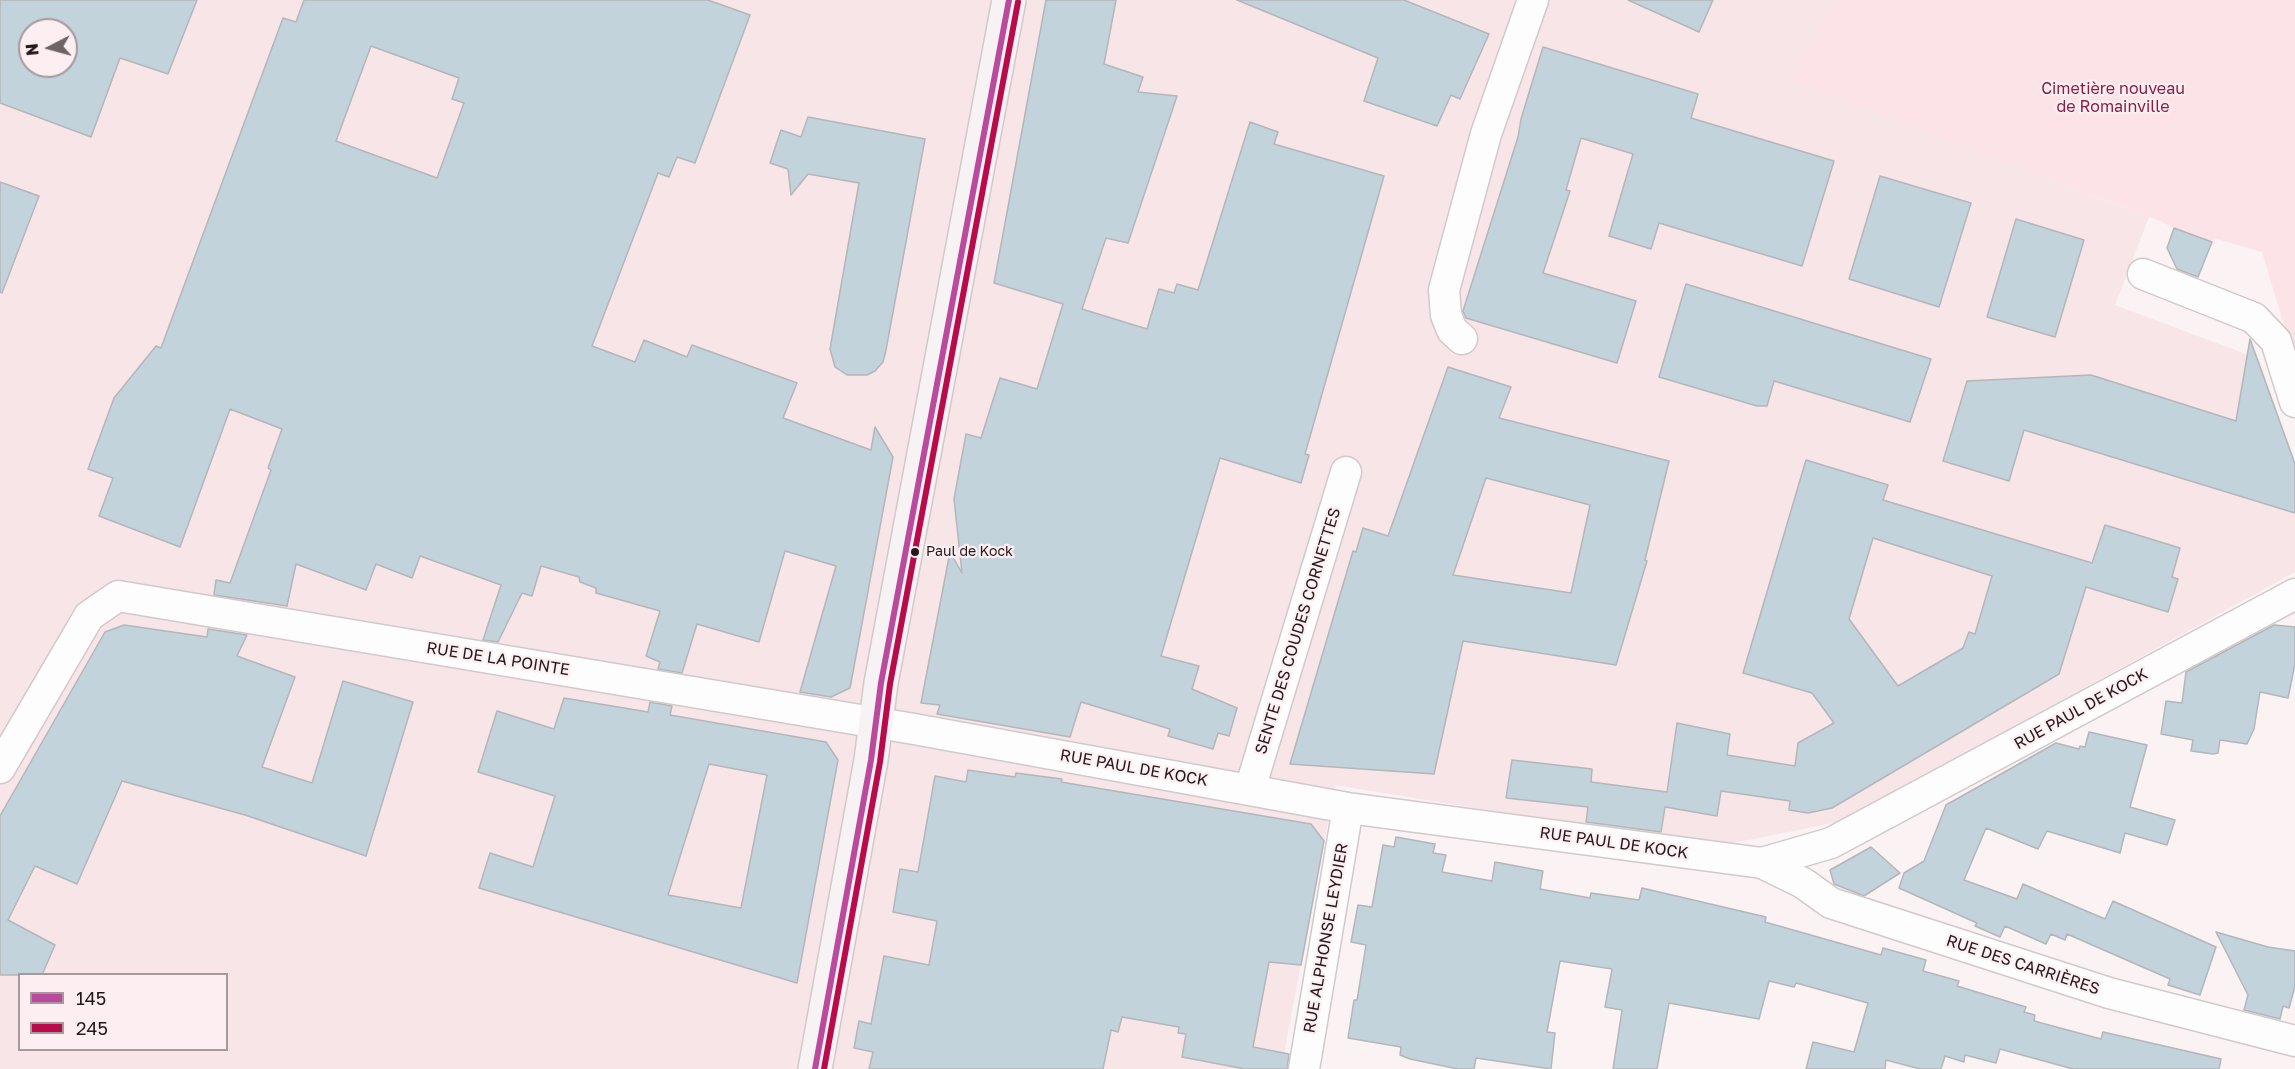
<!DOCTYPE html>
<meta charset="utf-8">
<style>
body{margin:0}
#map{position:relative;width:2295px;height:1069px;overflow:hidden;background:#faf2f3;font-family:"Golos Text",sans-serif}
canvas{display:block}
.legend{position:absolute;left:18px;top:973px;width:210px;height:78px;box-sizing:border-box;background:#fdeff1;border:2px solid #a6999b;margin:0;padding:8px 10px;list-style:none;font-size:18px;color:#23181a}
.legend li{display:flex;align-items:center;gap:12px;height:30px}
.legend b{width:30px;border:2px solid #a6999b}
.north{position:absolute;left:18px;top:18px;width:60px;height:60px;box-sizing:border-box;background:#fdeff1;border:2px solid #a6999b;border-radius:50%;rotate:264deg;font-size:16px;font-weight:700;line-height:24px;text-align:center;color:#23181a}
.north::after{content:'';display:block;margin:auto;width:21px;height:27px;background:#6e6466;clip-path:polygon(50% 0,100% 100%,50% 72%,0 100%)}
</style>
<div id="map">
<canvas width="2295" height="1069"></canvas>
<ul class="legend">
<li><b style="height:8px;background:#bb4a9d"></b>145</li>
<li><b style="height:8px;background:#b90b4b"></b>245</li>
</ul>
<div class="north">N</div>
</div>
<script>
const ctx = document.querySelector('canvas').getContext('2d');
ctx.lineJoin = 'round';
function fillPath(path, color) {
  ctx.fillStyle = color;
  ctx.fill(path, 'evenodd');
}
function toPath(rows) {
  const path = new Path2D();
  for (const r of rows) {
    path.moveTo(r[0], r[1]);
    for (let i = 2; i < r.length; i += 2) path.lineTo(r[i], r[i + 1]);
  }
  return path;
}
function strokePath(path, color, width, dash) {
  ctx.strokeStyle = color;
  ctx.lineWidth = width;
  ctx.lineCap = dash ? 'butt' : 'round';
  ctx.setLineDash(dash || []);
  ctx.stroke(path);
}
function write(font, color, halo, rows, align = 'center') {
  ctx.font = font + ' "Golos Text",sans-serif';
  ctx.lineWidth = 4.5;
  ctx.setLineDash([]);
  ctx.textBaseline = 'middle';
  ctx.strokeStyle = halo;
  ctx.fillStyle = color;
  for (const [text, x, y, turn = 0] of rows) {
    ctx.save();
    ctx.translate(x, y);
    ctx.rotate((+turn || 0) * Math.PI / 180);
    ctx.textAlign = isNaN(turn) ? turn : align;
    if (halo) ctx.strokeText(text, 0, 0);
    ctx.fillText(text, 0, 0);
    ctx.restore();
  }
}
const built = toPath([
 [0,0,1837,0,1790,80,2149,217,2115,305,2259,359,2295,464,2295,572,1843,821,1713,847,1335,785,1281,1069,0,1069],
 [30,30,66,30,66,66,30,66],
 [20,974,226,974,226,1050,20,1050]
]);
const green = toPath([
 [1837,0,2295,0,2295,362,2262,252,2214,238,2197,280,2179,272,2167,248,2174,228,2160,221,1789,80]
]);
const building = toPath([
 [0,0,197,0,168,74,120,58,91,137,0,103,0,0],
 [30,30,66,30,66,66,30,66,30,30],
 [304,0,708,0,750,15,695,163,677,157,669,177,658,173,592,346,635,362,644,340,687,357,692,345,797,383,783,418,871,450,875,427,893,457,850,688,831,697,800,692,836,566,785,551,759,642,697,624,682,673,658,669,660,662,646,656,660,611,596,593,596,588,580,582,579,577,541,566,532,596,522,593,498,642,483,640,501,585,420,556,412,578,376,564,366,590,296,564,287,606,214,595,216,580,230,583,271,470,268,468,282,429,230,409,180,547,99,516,113,478,88,469,114,398,156,346,161,348,283,18,296,22,304,0],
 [371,46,459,78,452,99,464,103,437,178,336,141,371,46],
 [1046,0,1116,0,1104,64,1143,77,1138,92,1177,96,1128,243,1106,238,1082,309,1147,329,1159,289,1174,293,1177,284,1198,290,1250,122,1278,132,1274,144,1384,176,1305,454,1309,455,1301,483,1220,458,1161,656,1199,666,1192,689,1237,708,1229,736,1218,733,1213,749,1168,736,1170,729,1081,702,1070,737,937,714,940,705,921,703,950,552,962,573,954,499,966,434,981,438,1000,378,1037,389,1063,304,994,283,1046,0],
 [1237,0,1404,0,1489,34,1460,99,1451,95,1437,126,1364,101,1378,58,1237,0],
 [1628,0,1713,0,1699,32,1628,0],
 [1543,47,1698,94,1691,118,1834,161,1802,266,1659,223,1651,249,1609,236,1633,154,1581,138,1566,190,1570,191,1543,273,1636,301,1617,363,1466,318,1463,311,1518,137,1521,119,1543,47],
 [808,117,925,139,886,350,883,362,875,371,867,375,847,375,835,367,830,349,859,183,808,174,791,195,788,169,770,163,781,130,801,137,808,117],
 [1880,176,1971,203,1939,307,1849,279,1880,176],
 [0,182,39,196,2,293,0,292,0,182],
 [2016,219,2084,240,2055,337,1987,317,2016,219],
 [2174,228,2212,242,2198,277,2177,269,2167,248,2174,228],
 [1686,284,1931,359,1910,422,1774,381,1767,406,1757,406,1659,377,1686,284],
 [2250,339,2295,464,2295,513,2024,430,2009,481,1943,461,1967,381,2091,375,2236,421,2250,339],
 [1448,367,1511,387,1499,418,1669,461,1645,560,1647,561,1616,665,1463,641,1434,774,1290,764,1353,551,1356,552,1363,528,1388,536,1448,367],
 [1486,478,1590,505,1571,593,1453,575,1486,478],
 [1806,460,1888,485,1883,500,2092,563,2105,525,2180,548,2172,577,2178,579,2168,612,2086,587,2059,674,1832,808,1808,813,1789,810,1790,801,1721,791,1717,816,1665,807,1661,832,1586,822,1588,807,1506,798,1512,760,1592,769,1591,782,1667,792,1677,723,1730,734,1727,755,1795,766,1798,743,1834,723,1812,693,1743,673,1806,460],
 [1873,538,1992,576,1975,634,1969,632,1963,648,1898,686,1849,619,1873,538],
 [124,625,207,637,208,629,247,635,237,656,295,677,262,767,312,783,343,681,413,702,366,856,245,815,122,781,77,884,35,866,8,920,55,945,42,975,0,975,0,816,105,632,124,625],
 [2274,625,2295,627,2295,664,2288,698,2260,692,2254,729,2247,744,2220,740,2218,753,2213,754,2191,751,2193,740,2161,734,2166,701,2182,703,2186,672,2274,625],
 [564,698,648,712,650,702,672,706,670,715,826,742,838,760,797,983,479,888,490,853,533,867,555,796,478,772,497,711,554,729,564,698],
 [709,764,767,775,741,908,668,895,709,764],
 [2089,732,2147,745,2130,807,2175,820,2167,845,2125,833,2120,853,2047,831,2038,849,1986,828,1964,880,2017,899,2023,884,2105,919,2113,901,2216,947,2200,995,2168,985,2170,979,2067,934,2065,940,2051,934,2046,944,2005,926,2000,937,1975,926,1977,923,1899,888,1904,873,1924,861,1946,805,2056,743,2079,749,2080,746,2085,747,2089,732],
 [968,770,1015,777,1016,773,1062,779,1061,782,1311,824,1324,841,1301,965,1269,962,1253,1047,1289,1054,1287,1069,1245,1069,1182,1057,1186,1034,1178,1033,1179,1027,1122,1017,1118,1032,1111,1030,1103,1069,869,1069,873,1052,854,1048,859,1021,871,1024,884,956,929,965,937,921,893,912,900,869,918,872,935,776,966,782,968,770],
 [1396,837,1435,844,1433,853,1446,855,1442,872,1492,881,1495,862,1543,871,1540,889,1590,898,1591,893,1639,900,1642,888,1766,917,1765,922,1881,955,1883,948,1926,960,1923,971,1959,981,1957,986,2026,1007,2024,1012,2035,1015,2034,1021,2101,1039,2103,1032,2221,1059,2219,1069,2073,1069,2000,1049,1996,1063,1965,1055,1964,1062,1945,1056,1941,1069,1920,1069,1886,1060,1885,1069,1806,1069,1813,1042,1854,1052,1868,1003,1796,983,1794,987,1769,981,1759,1019,1669,1003,1657,1069,1613,1069,1622,1010,1605,1007,1612,969,1560,961,1547,1032,1555,1033,1551,1069,1476,1058,1474,1069,1458,1069,1410,1059,1400,1055,1401,1047,1348,1038,1354,1000,1357,1000,1366,945,1351,942,1358,905,1372,907,1383,845,1394,847,1396,837],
 [1871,847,1900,873,1864,896,1834,884,1830,870,1871,847],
 [2216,932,2268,947,2295,951,2295,986,2289,1008,2283,1006,2280,1019,2244,1010,2248,995,2216,932]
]);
const minor = toPath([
 [2143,274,2254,318,2276,341,2295,402],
 [1462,339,1452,330,1446,315,1444,290,1486,134,1533,0],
 [0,768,89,616,118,596,914,729,1348,808,1762,863,1831,843,2295,594],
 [1250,789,1346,472],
 [1762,863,1803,883,1831,903,2109,993,2295,1041],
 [1304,1069,1348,808]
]);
const secondary = toPath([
 [815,1069,871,760,881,683,1009,0]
]);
const bus1 = toPath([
 [815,1069,871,760,881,683,1009,0]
]);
const bus2 = toPath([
 [824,1069,880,762,890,684,1018,2]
]);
const markers = [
 [915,552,5,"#23181a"]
];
const busNames = [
 ["Paul de Kock",926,552]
];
const parkNames = [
 ["Cimetière nouveau",2113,89],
 ["de Romainville",2113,107]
];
const streetNames = [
 ["SENTE DES COUDES CORNETTES",1298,631,-73],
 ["RUE DE LA POINTE",498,659,9],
 ["RUE PAUL DE KOCK",2081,709,-29],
 ["RUE PAUL DE KOCK",1134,768,10],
 ["RUE PAUL DE KOCK",1614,843,8],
 ["RUE ALPHONSE LEYDIER",1326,938,-80],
 ["RUE DES CARRIÈRES",2023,965,18]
];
fillPath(built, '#f7e5e8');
fillPath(green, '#fbe3e8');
fillPath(building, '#c2d3dc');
strokePath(building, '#b4b6b9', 1.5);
strokePath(minor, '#d2c9cb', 33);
strokePath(secondary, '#d2c9cb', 36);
strokePath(minor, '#fefdfd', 30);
strokePath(secondary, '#f7f2f3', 33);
strokePath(bus1, '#bb4a9d', 6);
strokePath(bus2, '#b90b4b', 6);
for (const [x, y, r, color] of markers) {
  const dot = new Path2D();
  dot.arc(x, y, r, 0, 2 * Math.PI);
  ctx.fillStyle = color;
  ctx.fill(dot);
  strokePath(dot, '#fdeff1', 2);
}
write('14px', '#23181a', '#fdeff1', busNames, 'left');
write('16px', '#891d45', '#fdeff1', parkNames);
write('16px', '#23181a', '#fdeff1', streetNames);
</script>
